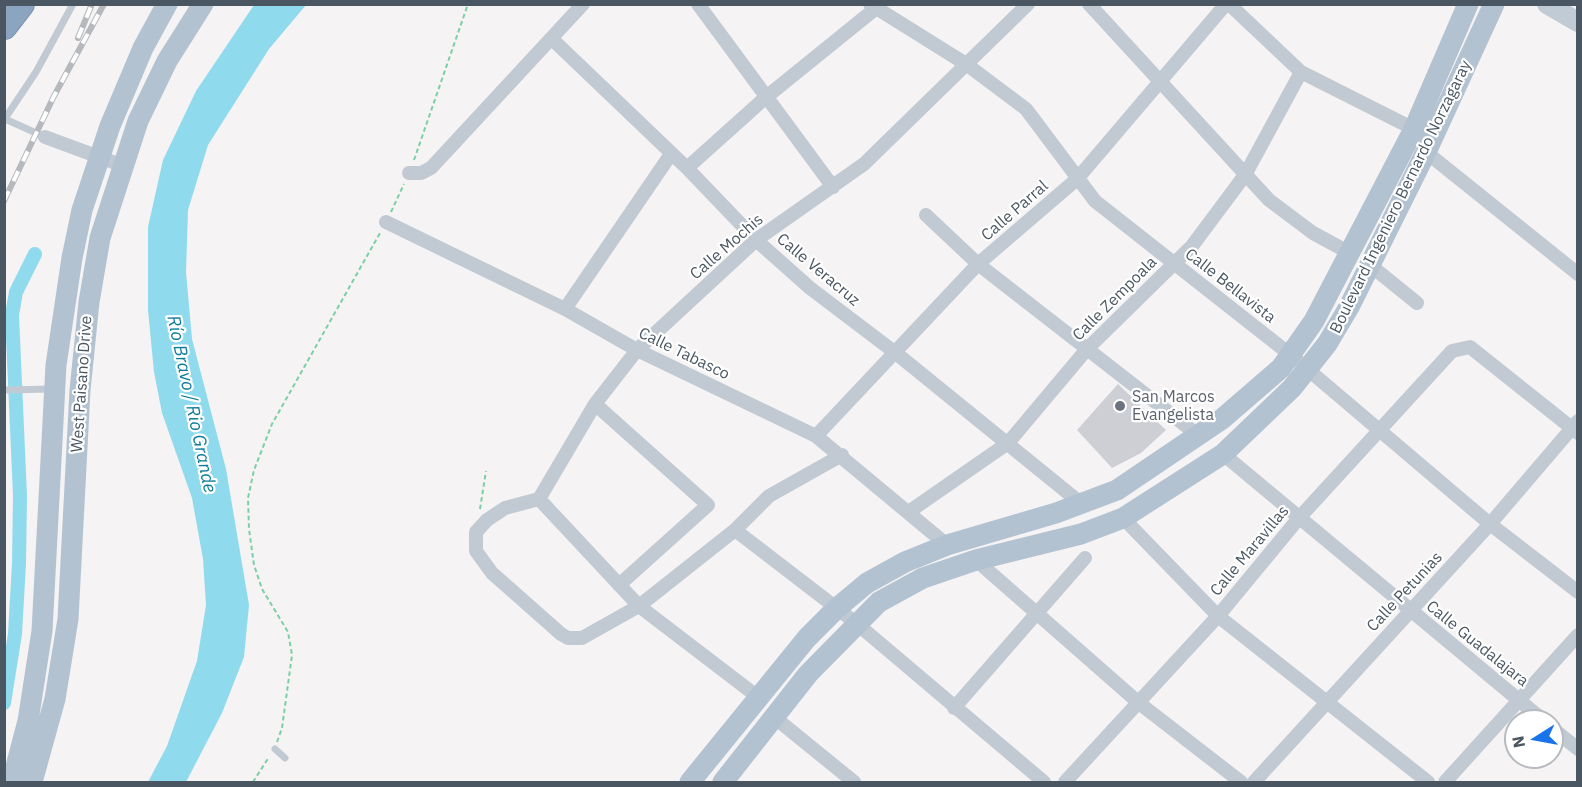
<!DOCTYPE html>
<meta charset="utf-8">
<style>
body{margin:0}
#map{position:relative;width:1582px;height:787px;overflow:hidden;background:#f5f3f3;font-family:"IBM Plex Sans",sans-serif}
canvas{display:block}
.frame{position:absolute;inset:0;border:6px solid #4a5661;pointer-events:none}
.north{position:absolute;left:1504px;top:709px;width:60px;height:60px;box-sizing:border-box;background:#fff;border:2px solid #b7bbc0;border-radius:50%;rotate:259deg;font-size:16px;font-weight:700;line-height:24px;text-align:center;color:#4a5661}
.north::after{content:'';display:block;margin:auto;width:21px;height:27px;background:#1a73e8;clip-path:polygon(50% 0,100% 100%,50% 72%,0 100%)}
</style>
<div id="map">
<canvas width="1582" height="787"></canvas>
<div class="frame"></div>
<div class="north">N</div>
</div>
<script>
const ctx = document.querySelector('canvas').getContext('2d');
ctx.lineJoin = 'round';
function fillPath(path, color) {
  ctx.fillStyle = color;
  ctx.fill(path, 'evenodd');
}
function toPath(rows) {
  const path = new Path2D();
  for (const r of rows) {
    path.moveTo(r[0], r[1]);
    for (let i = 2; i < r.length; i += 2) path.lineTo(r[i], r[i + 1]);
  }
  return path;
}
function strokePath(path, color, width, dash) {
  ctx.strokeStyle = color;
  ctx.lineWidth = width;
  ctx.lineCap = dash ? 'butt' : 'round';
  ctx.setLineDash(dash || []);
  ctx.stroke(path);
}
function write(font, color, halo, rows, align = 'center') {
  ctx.font = font + ' "IBM Plex Sans",sans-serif';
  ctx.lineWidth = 4.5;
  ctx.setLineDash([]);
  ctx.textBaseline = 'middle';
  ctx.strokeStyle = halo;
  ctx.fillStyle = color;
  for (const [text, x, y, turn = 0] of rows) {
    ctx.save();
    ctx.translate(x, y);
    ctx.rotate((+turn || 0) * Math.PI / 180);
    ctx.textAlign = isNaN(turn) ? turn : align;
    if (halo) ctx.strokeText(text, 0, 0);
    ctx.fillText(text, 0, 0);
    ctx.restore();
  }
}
const water = toPath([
 [254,5,306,5,269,49,208,145,188,210,186,272,192,339,226,469,249,605,244,657,222,713,186,782,148,782,167,746,197,661,206,605,203,559,192,498,162,413,154,372,148,310,148,227,163,160,196,91]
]);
const canal = toPath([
 [4,703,15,634,19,563,20,496,12,315,16,292,35,254]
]);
const building = toPath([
 [1118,384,1166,430,1141,453,1112,468,1077,430]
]);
const path = toPath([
 [414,160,468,4],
 [391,212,404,184],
 [480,509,486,471],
 [277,742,282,728,292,655,288,632,262,589,254,565,249,529,248,498,254,470,272,424,380,233],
 [253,782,269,757]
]);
const lane = toPath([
 [5,119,45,137],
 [4,120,36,72,73,4],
 [4,390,52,389],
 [275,749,285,758]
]);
const street = toPath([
 [698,4,833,187],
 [870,4,966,64,1026,109,1095,201,1292,356,1490,524,1578,592],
 [1089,4,1269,200,1313,233,1350,253],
 [1229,4,1301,72,1414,129],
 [552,39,687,168,756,240,810,288,897,354,1083,505],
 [45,137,121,165],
 [1426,152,1578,274],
 [687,168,765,98,875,9],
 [409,173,421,173,431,168,583,4],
 [926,215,978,264,1199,436],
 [386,222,565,309,637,350,816,436,947,545],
 [1370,265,1417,303],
 [565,309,671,154],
 [595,404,708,505,619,585],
 [816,436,978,264,1077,179,1226,4],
 [1223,454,1544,721],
 [842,455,769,496,735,530,639,606,582,638,568,638,561,634,492,573,476,551,476,532,487,520,505,508,539,499,595,404,637,350,756,240,864,164,1028,4],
 [539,499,639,606,758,697],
 [910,511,1008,443,1087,349,1192,246,1245,175,1301,72],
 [1123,518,1218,616,1428,782],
 [735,530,856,623,1044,782],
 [976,560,1139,703,1241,782],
 [954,708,1085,558],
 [774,717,854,782],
 [1552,728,1578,749],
 [1065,782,1218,616,1299,518,1452,351,1470,347,1578,433],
 [1254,782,1490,524,1578,421],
 [1445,782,1578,635]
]);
const secondary = toPath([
 [1547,4,1578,22]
]);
const primary = toPath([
 [12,782,28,721,42,631,56,365,72,258,82,210,110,126,143,48,167,4],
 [32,782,55,699,68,619,80,390,89,302,100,238,138,121,167,61,203,4],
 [690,782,807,638,837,608,867,583,905,562,947,545,1056,513,1117,490,1222,419,1281,368,1314,321,1414,129,1468,4],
 [723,782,808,674,879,602,923,578,976,560,1081,534,1123,518,1223,454,1292,388,1327,344,1349,307,1426,152,1494,4]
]);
const highway = toPath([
 [4,26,21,4]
]);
const rail = toPath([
 [78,38,92,4],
 [4,201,54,96,104,4]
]);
const markers = [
 [1120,406,6,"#6b7280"]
];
const streetNames = [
 ["Boulevard Ingeniero Bernardo Norzagaray",1401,197,-64],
 ["Calle Parral",1015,211,-41],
 ["Calle Mochis",727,247,-41],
 ["Calle Veracruz",818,270,40],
 ["Calle Bellavista",1230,286,38],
 ["Calle Zempoala",1115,299,-45],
 ["Calle Tabasco",684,354,26],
 ["West Paisano Drive",82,384,-86],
 ["Calle Maravillas",1250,551,-50],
 ["Calle Petunias",1405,592,-47],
 ["Calle Guadalajara",1477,644,39]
];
const worshipNames = [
 ["San Marcos",1132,397],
 ["Evangelista",1132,415]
];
const waterNames = [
 ["Río Bravo / Rio Grande",191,404,78]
];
fillPath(water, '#90daee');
strokePath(canal, '#90daee', 14);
fillPath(building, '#cdcfd5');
strokePath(highway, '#7690ad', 28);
strokePath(path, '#7ad0a6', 2, [4.5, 3]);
strokePath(lane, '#c1cad2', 7);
strokePath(street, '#c1cad2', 14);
strokePath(secondary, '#c1cbd6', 20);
strokePath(primary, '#b3c2d1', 21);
strokePath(highway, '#8ba5c1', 26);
strokePath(rail, '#b5b8bd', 6);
strokePath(rail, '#fff', 4, [11]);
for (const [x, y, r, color] of markers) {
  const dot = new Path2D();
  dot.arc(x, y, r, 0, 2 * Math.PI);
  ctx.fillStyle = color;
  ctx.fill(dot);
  strokePath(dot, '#fff', 2);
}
write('16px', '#4a5661', '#fff', streetNames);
write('16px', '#5b616d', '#fff', worshipNames, 'left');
write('italic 18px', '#0c7c9b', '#fff', waterNames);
</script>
